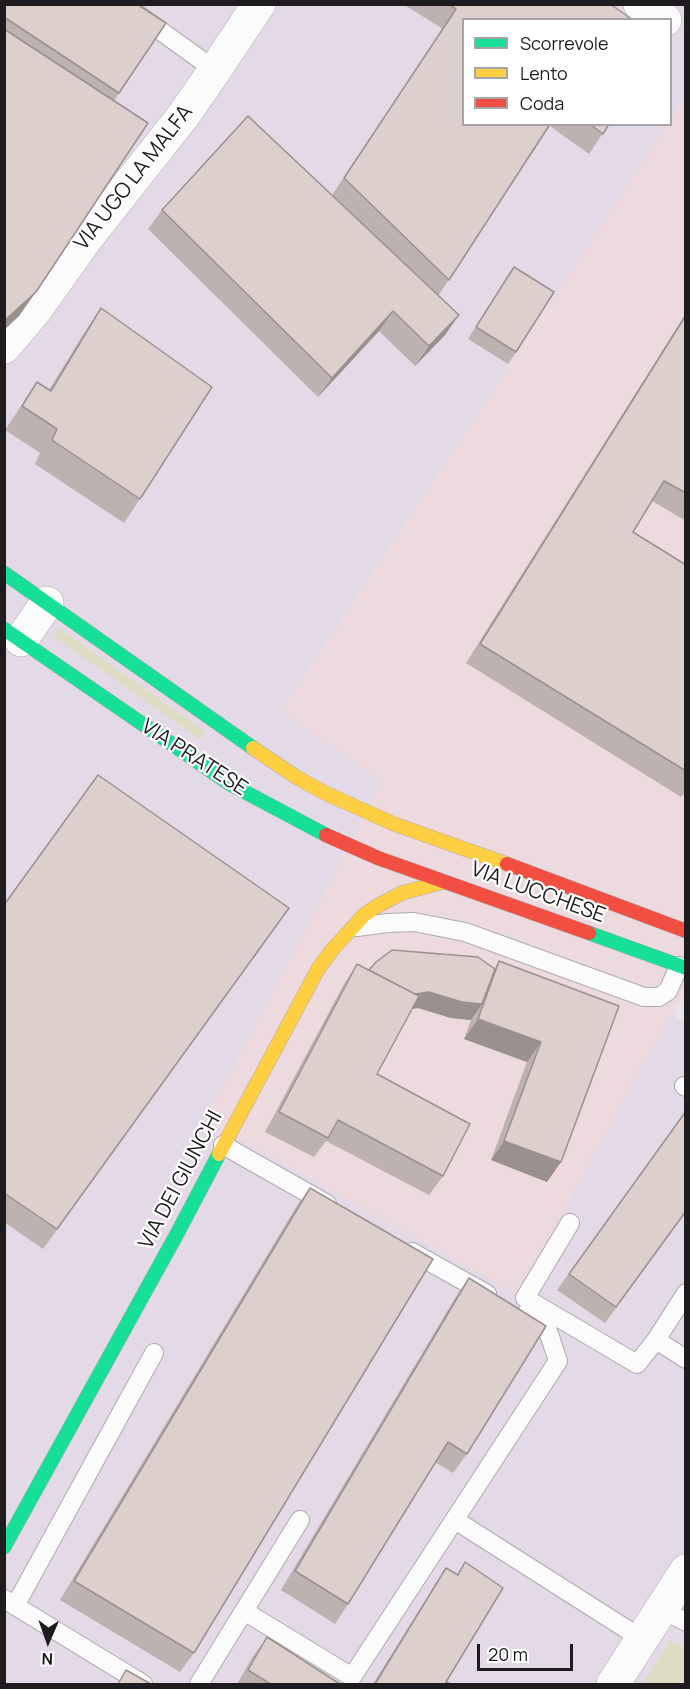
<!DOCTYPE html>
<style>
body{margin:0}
#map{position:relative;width:690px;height:1689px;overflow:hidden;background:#e9e3e9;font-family:Manrope,sans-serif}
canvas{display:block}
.frame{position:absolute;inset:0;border:6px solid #1f1c20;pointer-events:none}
.legend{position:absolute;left:462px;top:18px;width:210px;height:108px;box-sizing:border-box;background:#fff;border:2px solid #a5a4a6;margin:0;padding:8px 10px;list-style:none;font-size:18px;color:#1f1c20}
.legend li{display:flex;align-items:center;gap:12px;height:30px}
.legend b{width:30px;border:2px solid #a5a4a6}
.north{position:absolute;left:18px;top:1611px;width:60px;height:60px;-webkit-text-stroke:4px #fff;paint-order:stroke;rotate:182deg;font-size:16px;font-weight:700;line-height:24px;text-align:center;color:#1f1c20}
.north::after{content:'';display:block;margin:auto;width:21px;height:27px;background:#1f1c20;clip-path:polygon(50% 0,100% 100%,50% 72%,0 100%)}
.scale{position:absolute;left:477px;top:1644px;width:96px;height:27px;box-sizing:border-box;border:3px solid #1f1c20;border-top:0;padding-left:8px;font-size:18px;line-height:21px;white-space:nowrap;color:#1f1c20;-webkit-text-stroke:4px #fff;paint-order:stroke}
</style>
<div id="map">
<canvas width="690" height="1689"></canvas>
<div class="frame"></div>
<ul class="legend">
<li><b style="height:8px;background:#16e098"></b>Scorrevole</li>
<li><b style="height:8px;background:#ffcf43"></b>Lento</li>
<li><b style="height:8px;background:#f24e42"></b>Coda</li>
</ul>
<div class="north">N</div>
<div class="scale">20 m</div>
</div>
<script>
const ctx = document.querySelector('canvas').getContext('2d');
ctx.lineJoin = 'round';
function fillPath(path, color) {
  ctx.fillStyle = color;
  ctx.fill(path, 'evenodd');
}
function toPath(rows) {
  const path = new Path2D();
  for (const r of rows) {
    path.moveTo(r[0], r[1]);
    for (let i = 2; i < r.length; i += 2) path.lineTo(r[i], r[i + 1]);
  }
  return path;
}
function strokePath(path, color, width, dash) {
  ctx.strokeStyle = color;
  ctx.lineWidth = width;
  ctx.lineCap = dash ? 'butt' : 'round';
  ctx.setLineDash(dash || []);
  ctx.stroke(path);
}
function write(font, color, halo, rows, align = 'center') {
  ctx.font = font + ' Manrope,sans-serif';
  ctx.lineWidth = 4.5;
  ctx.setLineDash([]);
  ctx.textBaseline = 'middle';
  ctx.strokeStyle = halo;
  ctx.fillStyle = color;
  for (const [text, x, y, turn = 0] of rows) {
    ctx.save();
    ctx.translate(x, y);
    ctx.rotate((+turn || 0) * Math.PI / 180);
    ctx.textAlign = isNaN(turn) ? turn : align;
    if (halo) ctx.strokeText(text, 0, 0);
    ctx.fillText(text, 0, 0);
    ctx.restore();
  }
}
const commercial = toPath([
 [684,100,686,101,685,993,671,1015,518,1296,205,1120,382,782,281,713,667,125,670,124,671,119]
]);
const built = toPath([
 [5,5,685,5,685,101,683,100,671,119,670,20,464,20,464,124,667,125,281,712,382,782,205,1120,518,1295,671,1015,685,1023,685,1684,5,1684]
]);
const green = toPath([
 [59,628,206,732,200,739,53,636],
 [670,1640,685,1649,685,1684,643,1684]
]);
const lane = toPath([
 [123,4,215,70],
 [357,927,388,923,414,922,465,932,644,997,659,997,668,991,679,966],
 [684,1086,686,1087],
 [223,1145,327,1204],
 [570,1223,525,1298,637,1364,656,1340],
 [412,1252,487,1294],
 [686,1293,656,1340,686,1359],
 [455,1520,642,1639],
 [4,1599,143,1684],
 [15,1606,154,1353],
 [661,1609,686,1622],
 [244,1611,352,1677,558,1361,547,1328,524,1315],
 [199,1684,300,1520]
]);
const street = toPath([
 [640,4,665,20],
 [4,347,34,312,86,239,183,116,215,70,259,4],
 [21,640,47,603],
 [613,1684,686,1571]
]);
const fast = toPath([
 [4,573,253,748],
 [4,629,230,784,326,835],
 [589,933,686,968],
 [4,1547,178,1232,219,1154]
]);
const slow = toPath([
 [253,748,296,777,325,793,394,824,507,864],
 [219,1154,318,969,332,950,364,915,377,906,402,893,443,882]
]);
const jam = toPath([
 [326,835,378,858,589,933],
 [507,864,686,931]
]);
const wall = toPath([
 [4,4,166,23,114,101,19,316,4,330],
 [403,4,610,4,464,124,609,124,589,154,550,126,438,296,445,335,415,366,379,331,318,397,148,229,162,210,332,195,443,29],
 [514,267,516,352,508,364,468,339],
 [101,308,140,499,124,523,35,464,40,453,5,430,37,382,49,390,84,333],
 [686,313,686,521,652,501,633,532,686,565,686,791,681,797,466,663],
 [4,905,289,908,43,1249,4,1222],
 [499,961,619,1006,547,1182,491,1160,527,1062,464,1039,471,1020,451,1018,418,1008,412,1009,377,1074,443,1176,429,1195,326,1141,314,1157,265,1132,344,984,357,964,369,970,494,969],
 [686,1111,686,1212,605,1323,557,1290],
 [310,1188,194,1653,180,1672,60,1600,296,1207],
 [469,1278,467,1454,453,1473,435,1462,348,1604,335,1624,281,1590,455,1298],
 [465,1562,446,1682,451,1684,373,1684,433,1588,446,1568,457,1574],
 [267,1637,340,1684,237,1684,253,1656]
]);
const shadedWall = toPath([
 [36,292,19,316,4,330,4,321],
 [393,311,379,331,318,397,332,378],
 [459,315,445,335,415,366,429,346],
 [429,992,482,1004,471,1020,451,1018,418,1008,397,1011,408,995],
 [478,1019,541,1042,527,1062,464,1039],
 [504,1141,561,1162,547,1182,491,1160]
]);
const building = toPath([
 [4,4,137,4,166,23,119,93,4,17,4,4],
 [448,4,610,4,633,20,464,20,464,124,550,124,449,280,344,178,456,9,448,4],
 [4,29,148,123,36,292,4,321,4,29],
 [248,116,459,315,429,346,393,311,332,378,162,210,248,116],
 [590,124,609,124,603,134,590,124],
 [514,267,554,292,516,352,476,327,514,267],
 [101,308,212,387,140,499,52,440,57,429,22,406,37,382,51,391,101,308],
 [686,315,686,493,664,481,633,532,686,565,686,771,480,644,686,315],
 [98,775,289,908,57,1229,4,1193,4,905,98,775],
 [392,950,478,957,495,969,482,1004,462,1002,429,992,415,994,369,970,376,962,392,950],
 [499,961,619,1006,561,1162,504,1141,541,1042,478,1019,499,961],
 [357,964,419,996,377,1074,470,1124,443,1176,338,1120,328,1138,279,1112,357,964],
 [686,1111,686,1211,616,1307,569,1274,686,1111],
 [310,1188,433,1259,194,1653,74,1581,310,1188],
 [469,1278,546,1326,467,1454,448,1442,348,1604,295,1571,469,1278],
 [465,1562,503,1588,446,1682,451,1684,375,1684,446,1568,458,1575,465,1562],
 [267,1637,340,1684,267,1684,269,1683,248,1670,267,1637],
 [126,1670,151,1684,118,1684,126,1670]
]);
const streetNames = [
 ["VIA UGO LA MALFA",134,178,-52],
 ["VIA PRATESE",194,758,33],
 ["VIA LUCCHESE",538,893,20],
 ["VIA DEI GIUNCHI",181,1180,-62]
];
fillPath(commercial, '#ecdade');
fillPath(built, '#e4d9e6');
fillPath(green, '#ddddc4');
strokePath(lane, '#aeaaaf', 20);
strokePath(street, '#aeaaaf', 34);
strokePath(fast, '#aeaaaf', 15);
strokePath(slow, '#aeaaaf', 15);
strokePath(jam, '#aeaaaf', 15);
strokePath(lane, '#fcfbfc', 18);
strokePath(street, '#fcfbfc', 33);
strokePath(fast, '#16e098', 14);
strokePath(slow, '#ffcf43', 14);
strokePath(jam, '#f24e42', 14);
fillPath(wall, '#bdb2af');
fillPath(shadedWall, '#9a918f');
fillPath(building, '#dccfcc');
strokePath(building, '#9a918f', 1.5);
write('21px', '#1f1c20', '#fff', streetNames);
</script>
